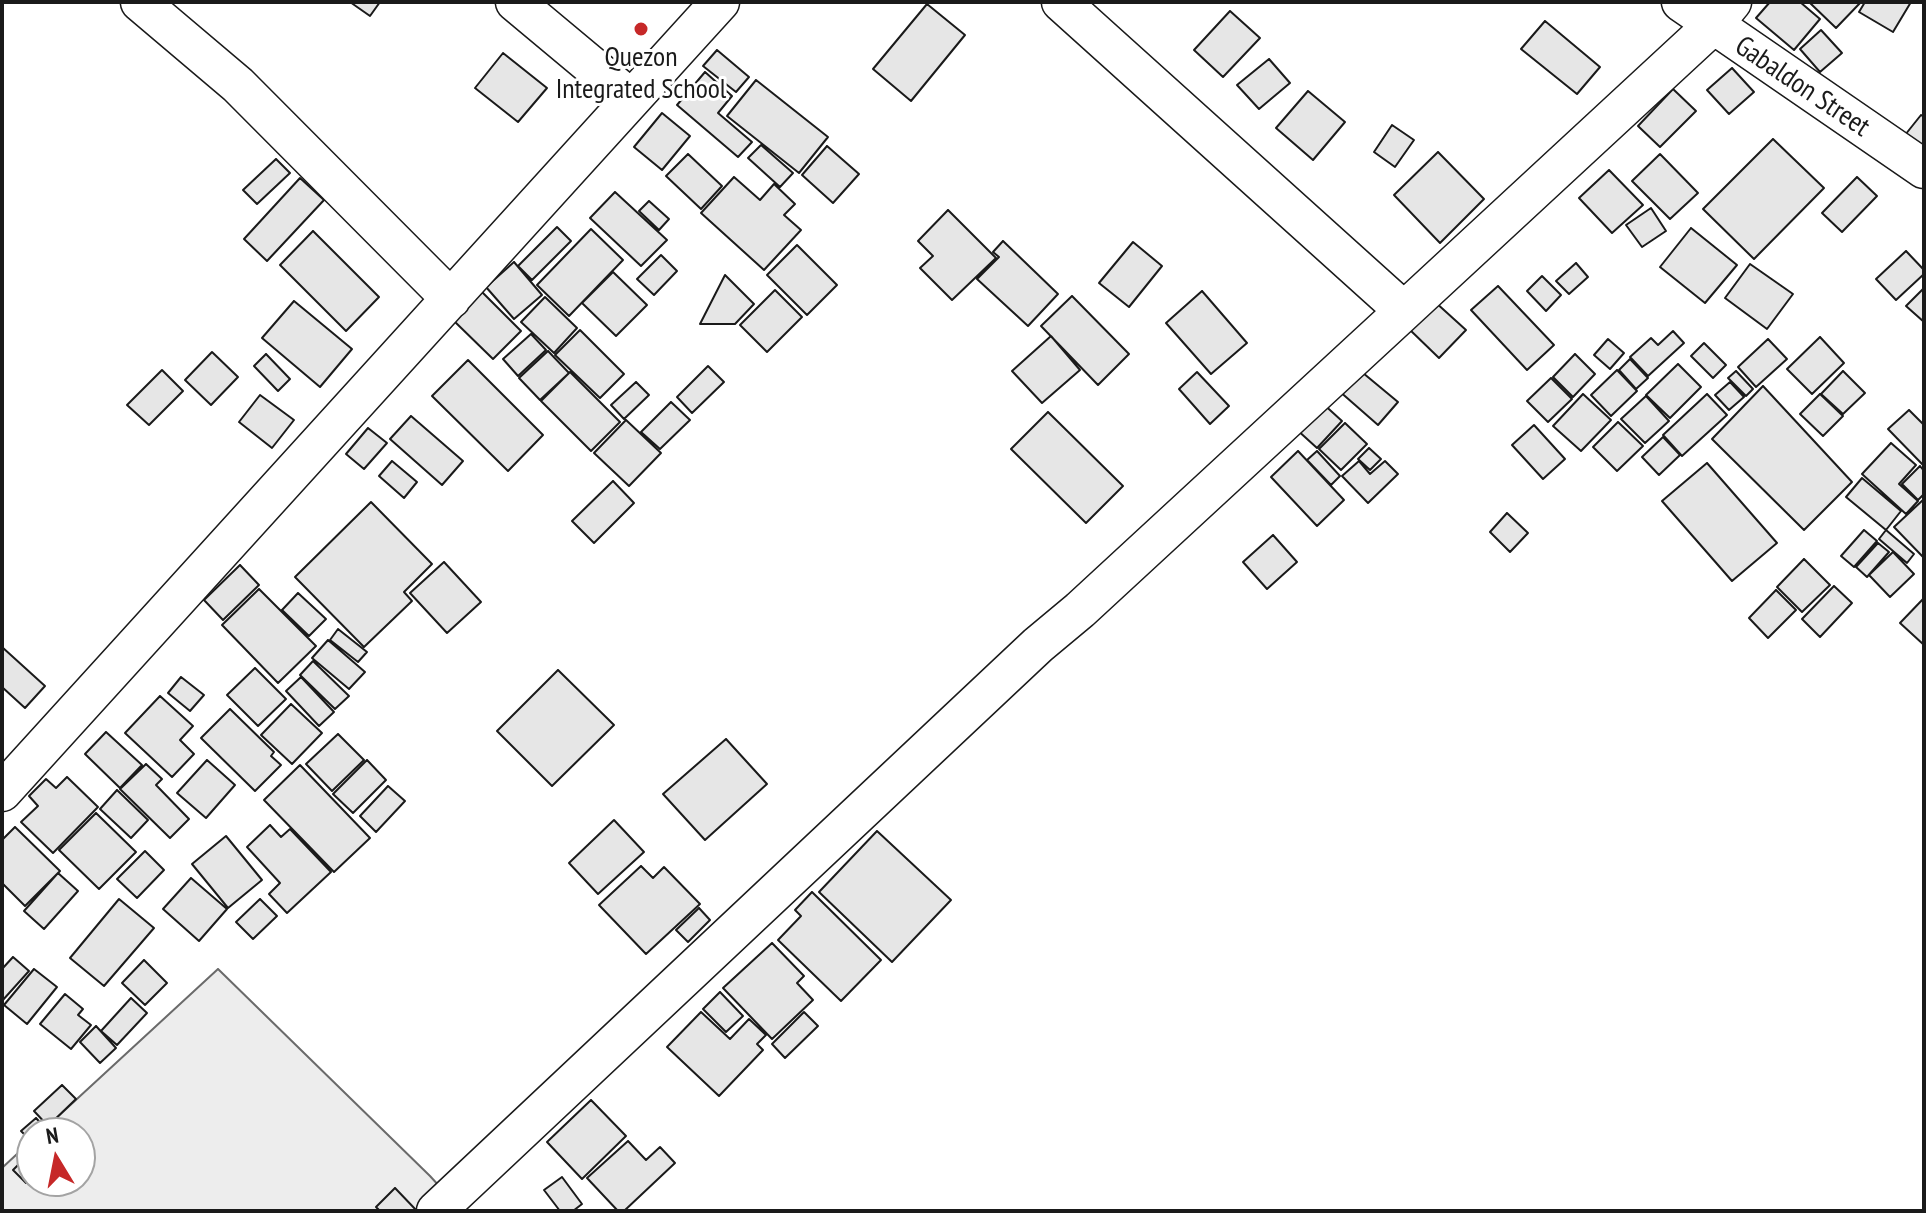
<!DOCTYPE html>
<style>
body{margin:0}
#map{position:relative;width:1926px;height:1213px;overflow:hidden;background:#fff;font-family:"PT Sans Narrow",sans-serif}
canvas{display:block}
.frame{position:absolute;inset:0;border:4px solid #1a1a1a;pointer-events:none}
.north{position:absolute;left:16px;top:1117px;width:80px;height:80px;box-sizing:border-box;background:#fff;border:2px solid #a3a3a3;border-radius:50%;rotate:350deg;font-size:22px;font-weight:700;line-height:32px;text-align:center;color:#1a1a1a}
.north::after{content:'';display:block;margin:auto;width:28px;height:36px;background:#c62828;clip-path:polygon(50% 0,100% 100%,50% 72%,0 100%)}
</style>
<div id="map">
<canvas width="1926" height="1213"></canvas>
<div class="frame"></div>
<div class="north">N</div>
</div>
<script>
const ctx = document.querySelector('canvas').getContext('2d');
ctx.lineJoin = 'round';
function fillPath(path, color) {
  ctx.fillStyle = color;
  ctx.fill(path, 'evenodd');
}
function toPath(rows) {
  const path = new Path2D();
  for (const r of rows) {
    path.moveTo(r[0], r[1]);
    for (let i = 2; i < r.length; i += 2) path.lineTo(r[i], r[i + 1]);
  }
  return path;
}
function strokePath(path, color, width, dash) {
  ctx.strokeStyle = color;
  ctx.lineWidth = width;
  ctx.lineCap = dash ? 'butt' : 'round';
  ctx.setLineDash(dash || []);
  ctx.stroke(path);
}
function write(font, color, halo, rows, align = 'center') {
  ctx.font = font + ' "PT Sans Narrow",sans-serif';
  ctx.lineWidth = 6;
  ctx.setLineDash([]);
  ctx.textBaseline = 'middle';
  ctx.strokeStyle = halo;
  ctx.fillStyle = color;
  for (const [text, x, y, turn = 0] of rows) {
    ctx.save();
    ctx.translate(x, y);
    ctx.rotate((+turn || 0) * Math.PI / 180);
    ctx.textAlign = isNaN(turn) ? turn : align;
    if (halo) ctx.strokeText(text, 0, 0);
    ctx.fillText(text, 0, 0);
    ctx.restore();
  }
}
const built = toPath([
 [218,969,430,1176,462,1211,2,1211,2,1168,32,1140,32,1181,80,1181,80,1133,40,1133,218,969]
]);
const building = toPath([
 [350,2,380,2,370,16,350,2],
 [1770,2,1800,2,1820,19,1794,50,1756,18,1770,2],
 [1809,2,1861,2,1836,28,1809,2],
 [1865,2,1911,2,1893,32,1859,12,1865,2],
 [927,4,965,35,911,101,873,69,927,4],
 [1230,11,1260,38,1223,77,1194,50,1230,11],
 [1545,21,1600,67,1577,94,1521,49,1545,21],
 [1821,30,1842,53,1820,72,1800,49,1821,30],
 [717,50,749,77,736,92,703,66,717,50],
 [503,53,547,88,518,122,475,88,503,53],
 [1269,59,1290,83,1259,109,1237,85,1269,59],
 [1732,68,1754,92,1729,114,1707,90,1732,68],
 [705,72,732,96,718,113,752,142,738,157,677,105,705,72],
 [756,80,828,137,799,173,727,116,756,80],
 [1673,89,1696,111,1660,147,1638,126,1673,89],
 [1308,91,1345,122,1313,160,1276,128,1308,91],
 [662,113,690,136,662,170,634,147,662,113],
 [1921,115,1924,117,1924,150,1905,135,1921,115],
 [1392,125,1414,140,1395,167,1374,152,1392,125],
 [1773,139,1824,188,1754,259,1703,209,1773,139],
 [761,145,793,173,780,187,748,158,761,145],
 [827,146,859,174,833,203,802,175,827,146],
 [1438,152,1484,199,1440,243,1394,195,1438,152],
 [688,154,722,186,701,209,666,176,688,154],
 [1660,154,1698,193,1670,219,1632,181,1660,154],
 [276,159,290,173,257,204,243,190,276,159],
 [1609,170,1643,205,1612,233,1579,198,1609,170],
 [734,177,760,200,774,184,795,204,784,215,801,230,764,270,701,213,734,177],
 [1857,177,1877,196,1842,232,1822,213,1857,177],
 [300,178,324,200,267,261,244,239,300,178],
 [615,192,667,240,641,266,590,218,615,192],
 [649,201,669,219,659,230,639,211,649,201],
 [1651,208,1666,231,1642,247,1626,225,1651,208],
 [948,210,996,258,952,300,920,268,933,256,918,241,948,210],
 [557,227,571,241,532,280,518,266,557,227],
 [1691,228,1737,265,1705,303,1660,267,1691,228],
 [591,229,623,260,569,316,537,285,591,229],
 [313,231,379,297,346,331,280,265,313,231],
 [1003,241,1058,294,1028,326,977,279,999,257,993,252,1003,241],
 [1133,242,1162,266,1129,307,1099,283,1133,242],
 [797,245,837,285,807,315,767,275,797,245],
 [1906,251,1924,270,1924,274,1896,300,1876,279,1906,251],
 [661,255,677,271,654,295,637,279,661,255],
 [514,262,542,295,514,319,486,287,514,262],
 [1576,263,1588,277,1569,294,1556,281,1576,263],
 [1750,264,1793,294,1767,329,1725,298,1750,264],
 [613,272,647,305,616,336,582,303,613,272],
 [725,275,754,304,735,324,700,324,725,275],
 [1542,276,1561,295,1546,311,1527,291,1542,276],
 [1498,286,1554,345,1527,370,1471,310,1498,286],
 [1924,288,1924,322,1906,306,1924,288],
 [775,290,802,317,767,352,740,325,775,290],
 [1202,291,1247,343,1211,374,1166,323,1202,291],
 [482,292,521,331,493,359,453,320,482,292],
 [1072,296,1129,354,1098,385,1041,326,1072,296],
 [545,297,577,328,554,353,521,322,545,297],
 [294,301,352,349,320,387,262,338,294,301],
 [1434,301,1466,330,1439,358,1408,328,1434,301],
 [580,330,624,374,600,398,555,355,580,330],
 [1673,331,1684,343,1648,376,1630,357,1651,338,1658,345,1673,331],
 [531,334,546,350,518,376,503,359,531,334],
 [1051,336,1080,370,1042,403,1012,371,1051,336],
 [1820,337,1844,363,1812,394,1787,369,1820,337],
 [1608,339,1624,353,1610,369,1594,355,1608,339],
 [1768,339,1787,359,1756,387,1738,367,1768,339],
 [1704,343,1726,365,1713,378,1691,356,1704,343],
 [548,351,569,373,540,400,519,378,548,351],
 [212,352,238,377,211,405,185,380,212,352],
 [266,354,290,379,278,391,254,366,266,354],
 [1575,354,1595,374,1573,397,1553,377,1575,354],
 [1630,359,1648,378,1636,389,1619,370,1630,359],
 [468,360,543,435,508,471,432,396,468,360],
 [1678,364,1701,387,1670,418,1646,395,1678,364],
 [708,366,724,382,692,413,677,397,708,366],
 [1357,368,1398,402,1378,425,1338,390,1357,368],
 [162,370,183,391,149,425,127,405,162,370],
 [1617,370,1637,391,1611,416,1591,395,1617,370],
 [1736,371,1753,389,1746,396,1728,378,1736,371],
 [1843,371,1865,393,1843,414,1821,394,1843,371],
 [570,372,620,422,591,451,541,401,570,372],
 [1197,372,1229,406,1210,424,1179,389,1197,372],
 [1551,378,1572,399,1548,422,1527,401,1551,378],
 [636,382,649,395,624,419,611,405,636,382],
 [1730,382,1744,397,1729,410,1715,395,1730,382],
 [1763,386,1852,482,1804,530,1712,439,1763,386],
 [1583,394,1611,420,1581,451,1553,426,1583,394],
 [1707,394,1727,415,1682,456,1663,435,1707,394],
 [1820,394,1843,416,1823,436,1800,414,1820,394],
 [260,395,294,420,272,448,239,422,260,395],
 [1646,396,1669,421,1645,443,1621,419,1646,396],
 [1320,401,1342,421,1317,448,1295,428,1320,401],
 [671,402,690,420,660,449,641,432,671,402],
 [1909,410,1924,425,1924,466,1888,429,1909,410],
 [1048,412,1123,486,1086,523,1011,449,1048,412],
 [411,416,463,461,442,485,390,439,411,416],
 [626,420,661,453,629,486,594,453,626,420],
 [1618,422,1643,446,1617,471,1593,447,1618,422],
 [1345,423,1367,444,1341,470,1319,449,1345,423],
 [1534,425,1565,459,1543,479,1512,445,1534,425],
 [368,428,387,443,364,469,346,454,368,428],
 [1663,437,1680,455,1659,475,1642,457,1663,437],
 [1891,443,1916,465,1899,484,1918,501,1906,514,1862,474,1891,443],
 [1369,448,1381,459,1370,470,1358,459,1369,448],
 [1298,451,1344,500,1317,526,1271,477,1298,451],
 [1317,451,1340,476,1331,485,1307,460,1317,451],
 [392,461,417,482,404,498,379,476,392,461],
 [1359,461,1370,474,1385,461,1398,474,1368,503,1342,476,1359,461],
 [1707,463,1777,543,1732,581,1662,501,1707,463],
 [1920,466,1924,471,1924,494,1918,500,1902,484,1920,466],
 [1862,478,1901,511,1886,530,1846,497,1862,478],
 [613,481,634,503,594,543,572,521,613,481],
 [1924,499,1924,558,1894,527,1924,499],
 [371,502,432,564,404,592,412,601,364,647,295,577,371,502],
 [1507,513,1528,533,1510,552,1490,532,1507,513],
 [1864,530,1877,541,1854,567,1841,556,1864,530],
 [1886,530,1914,554,1907,563,1879,539,1886,530],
 [1273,535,1297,562,1267,589,1243,562,1273,535],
 [1878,543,1889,552,1867,577,1856,567,1878,543],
 [1893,552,1914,574,1890,597,1869,575,1893,552],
 [1804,559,1830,585,1802,612,1777,587,1804,559],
 [444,562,481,602,447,633,410,593,444,562],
 [240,565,259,585,223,620,204,600,240,565],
 [1834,586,1852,603,1820,637,1802,619,1834,586],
 [259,589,316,646,278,683,222,625,259,589],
 [1776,590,1796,610,1768,638,1749,618,1776,590],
 [298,593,326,619,309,636,282,610,298,593],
 [1924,598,1924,645,1900,623,1924,598],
 [338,629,367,652,358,662,330,640,338,629],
 [328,640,365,672,349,689,312,658,328,640],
 [2,647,45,686,25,708,2,687,2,647],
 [313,661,349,696,335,709,300,675,313,661],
 [255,668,286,699,258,726,227,695,255,668],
 [558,670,614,725,552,786,497,731,558,670],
 [181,677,204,695,190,711,168,693,181,677],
 [301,677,334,712,319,726,286,691,301,677],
 [160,696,193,726,180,740,194,754,172,777,125,733,160,696],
 [291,704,322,733,292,764,261,735,291,704],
 [230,709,274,752,271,756,281,765,255,791,201,738,230,709],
 [106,732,142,765,120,788,85,754,106,732],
 [338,734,364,760,332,791,306,764,338,734],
 [726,739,767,784,705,840,663,794,726,739],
 [207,760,235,785,206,818,177,793,207,760],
 [367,760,386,780,353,813,333,794,367,760],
 [146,764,162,779,156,785,189,819,170,838,120,789,146,764],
 [300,765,370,838,334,872,264,800,300,765],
 [67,777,98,807,53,853,21,822,38,806,29,796,46,779,56,788,67,777],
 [388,786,405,801,376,832,360,816,388,786],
 [117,790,148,820,131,838,100,809,117,790],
 [96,813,136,852,99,889,59,850,96,813],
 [614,820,644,852,598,894,569,863,614,820],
 [270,825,281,837,290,829,331,872,287,913,269,894,280,883,247,847,270,825],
 [15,827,60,871,25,906,2,883,2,840,15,827],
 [877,831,951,900,892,962,819,892,877,831],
 [226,836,262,880,228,908,192,864,226,836],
 [145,851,164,870,137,898,117,879,145,851],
 [641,866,653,878,664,867,700,904,646,954,599,905,641,866],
 [58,873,78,891,44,929,24,911,58,873],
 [191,878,227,909,199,941,163,909,191,878],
 [812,892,881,960,841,1001,778,940,801,916,795,910,812,892],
 [119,899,154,928,104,986,70,958,119,899],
 [260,899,277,916,253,939,236,922,260,899],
 [699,908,710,920,688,942,676,930,699,908],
 [772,943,804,976,797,983,813,1000,772,1039,723,988,772,943],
 [13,957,29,971,2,1001,2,969,13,957],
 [144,960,167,983,145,1005,122,983,144,960],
 [34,969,57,987,27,1024,4,1005,34,969],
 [720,992,743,1016,726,1032,703,1009,720,992],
 [65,994,83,1009,78,1015,91,1025,71,1049,40,1024,65,994],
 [131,998,147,1013,117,1045,101,1031,131,998],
 [701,1012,730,1039,749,1019,766,1035,757,1044,763,1050,719,1096,667,1047,701,1012],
 [804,1012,818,1026,785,1058,772,1044,804,1012],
 [96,1026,116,1048,100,1063,80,1042,96,1026],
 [62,1085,76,1099,48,1126,34,1111,62,1085],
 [591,1100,626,1136,582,1179,547,1142,591,1100],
 [36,1118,49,1132,32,1133,32,1142,21,1131,36,1118],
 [628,1141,646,1160,660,1147,675,1163,624,1211,618,1211,587,1178,628,1141],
 [32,1151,32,1177,26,1183,13,1170,32,1151],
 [562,1177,582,1204,573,1211,560,1211,544,1190,562,1177],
 [395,1188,417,1211,380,1211,376,1207,395,1188]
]);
const minor = toPath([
 [140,2,238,85,451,299],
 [515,2,630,98],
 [1061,2,1404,311],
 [1681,2,1924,169],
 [2,792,720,2],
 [436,1211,1038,645,1080,610,1404,311,1712,26,1732,2]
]);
const markers = [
 [641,29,8,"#c62828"]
];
const poiNames = [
 ["Quezon",641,58],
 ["Integrated School",641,90]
];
const streetNames = [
 ["Gabaldon Street",1802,87,34]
];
fillPath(built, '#ededed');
strokePath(built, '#6a6a6a', 2);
fillPath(building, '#e6e6e6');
strokePath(building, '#1a1a1a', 2);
strokePath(minor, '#1a1a1a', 41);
strokePath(minor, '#fff', 38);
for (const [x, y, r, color] of markers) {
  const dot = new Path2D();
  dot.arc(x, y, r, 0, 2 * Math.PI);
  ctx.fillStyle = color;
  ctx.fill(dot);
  strokePath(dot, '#fff', 3);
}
write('28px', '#1a1a1a', '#fff', poiNames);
write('28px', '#1a1a1a', '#fff', streetNames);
</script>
